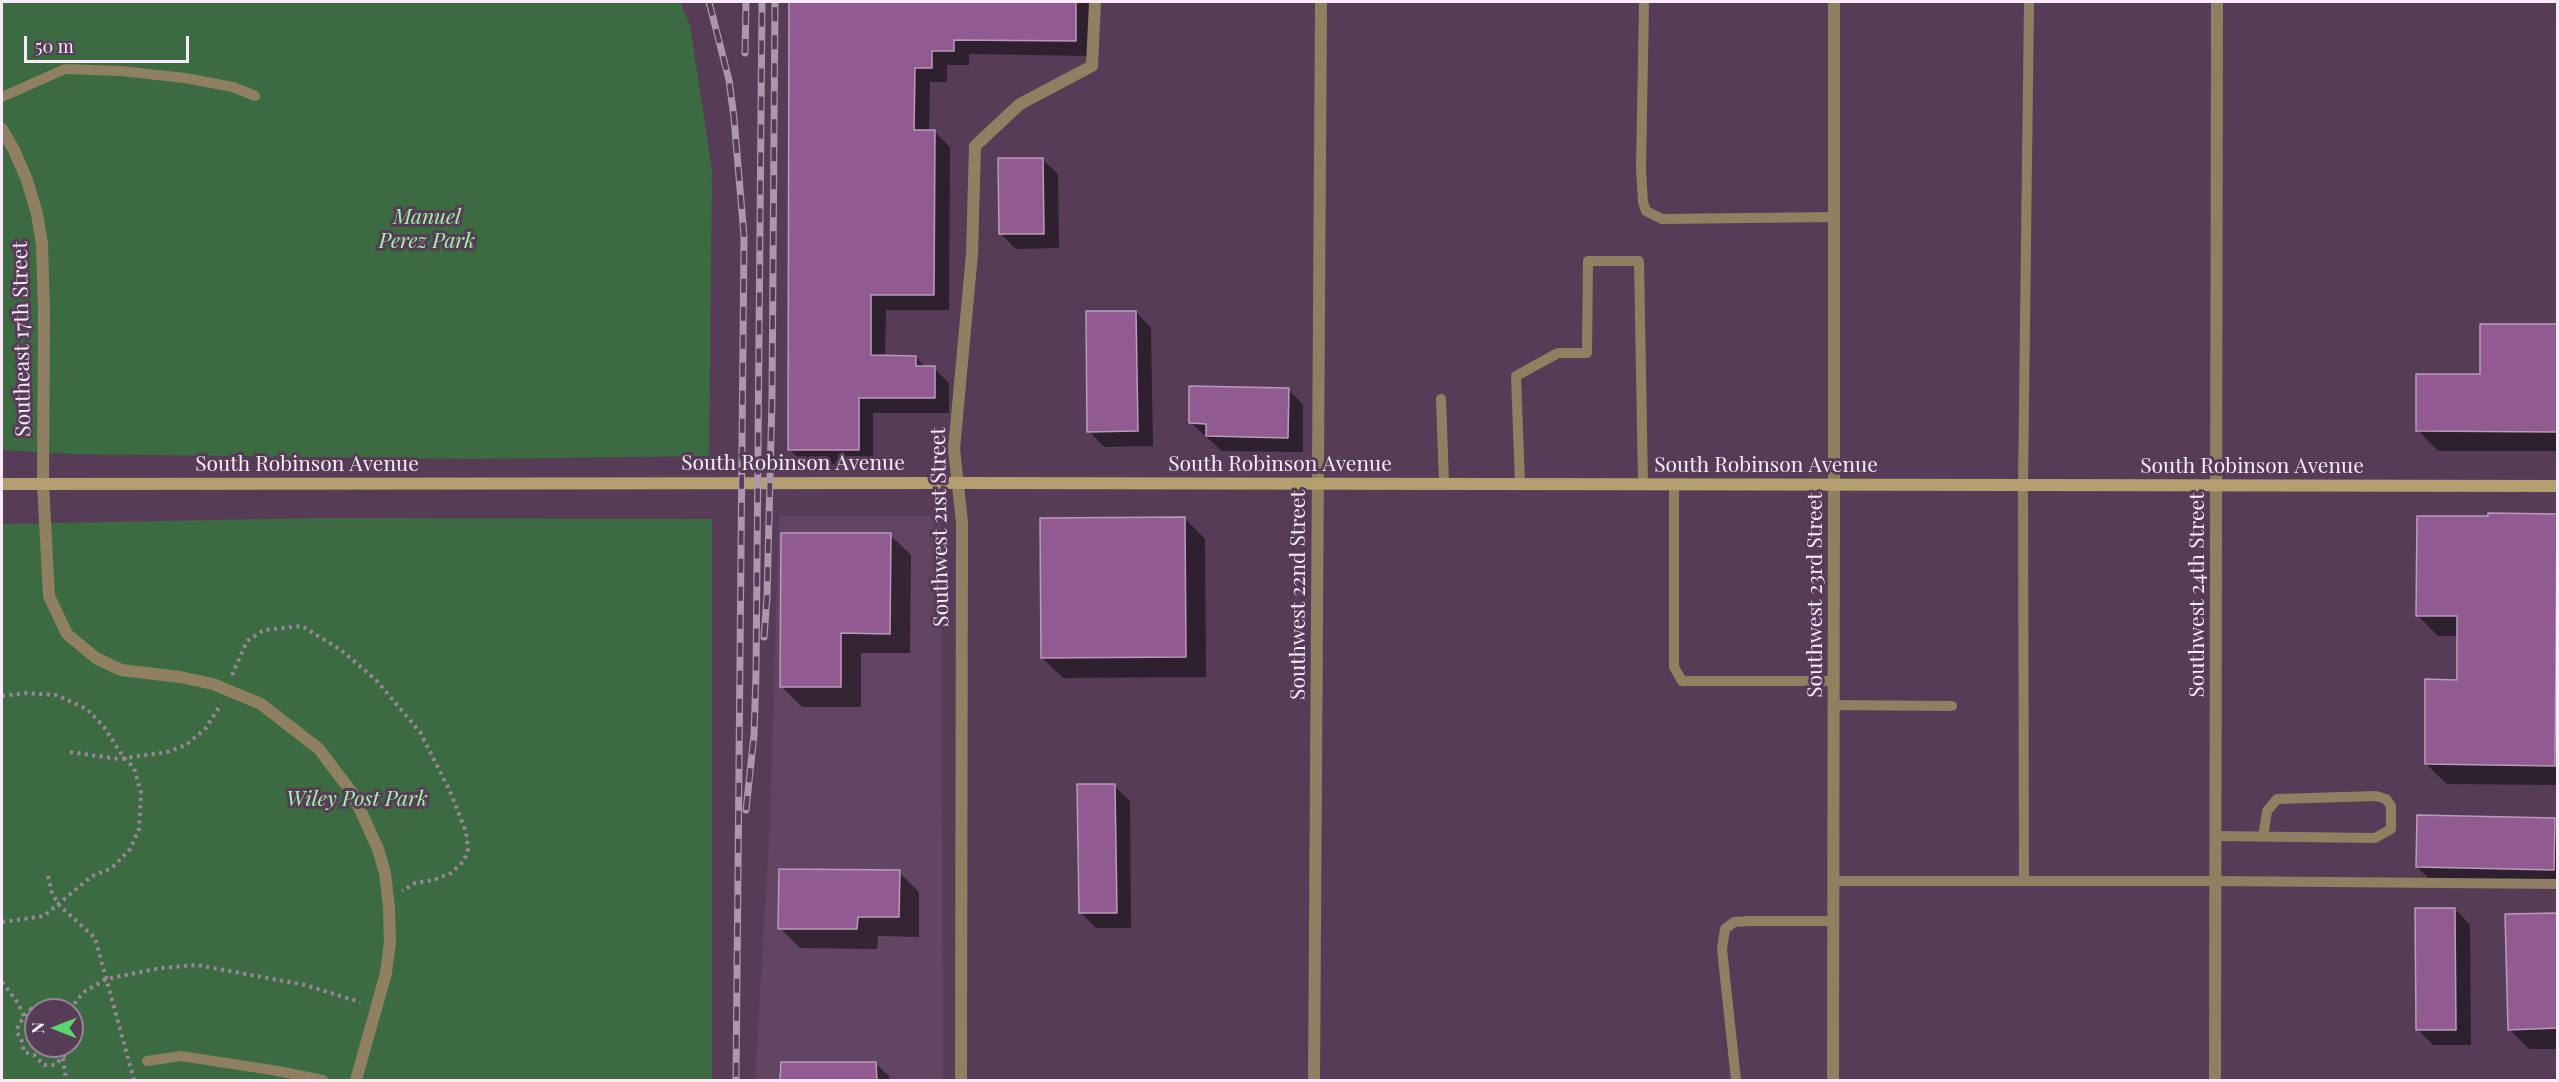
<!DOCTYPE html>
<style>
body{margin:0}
#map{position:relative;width:2559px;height:1082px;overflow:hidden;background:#563c56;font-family:"Playfair Display",serif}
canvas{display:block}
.frame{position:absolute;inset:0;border:3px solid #faeafa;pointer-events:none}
.north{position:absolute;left:24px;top:998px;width:60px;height:60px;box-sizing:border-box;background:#563c56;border:2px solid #988298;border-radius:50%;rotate:270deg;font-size:16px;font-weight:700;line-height:24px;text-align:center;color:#faeafa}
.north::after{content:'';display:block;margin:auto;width:21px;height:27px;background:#5cd56d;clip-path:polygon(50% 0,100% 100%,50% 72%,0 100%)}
.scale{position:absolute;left:24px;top:36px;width:165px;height:27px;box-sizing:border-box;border:3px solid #faeafa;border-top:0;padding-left:8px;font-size:18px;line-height:21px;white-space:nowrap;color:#faeafa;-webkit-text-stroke:4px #563c56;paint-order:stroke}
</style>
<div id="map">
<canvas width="2559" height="1082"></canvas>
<div class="frame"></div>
<div class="north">N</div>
<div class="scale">50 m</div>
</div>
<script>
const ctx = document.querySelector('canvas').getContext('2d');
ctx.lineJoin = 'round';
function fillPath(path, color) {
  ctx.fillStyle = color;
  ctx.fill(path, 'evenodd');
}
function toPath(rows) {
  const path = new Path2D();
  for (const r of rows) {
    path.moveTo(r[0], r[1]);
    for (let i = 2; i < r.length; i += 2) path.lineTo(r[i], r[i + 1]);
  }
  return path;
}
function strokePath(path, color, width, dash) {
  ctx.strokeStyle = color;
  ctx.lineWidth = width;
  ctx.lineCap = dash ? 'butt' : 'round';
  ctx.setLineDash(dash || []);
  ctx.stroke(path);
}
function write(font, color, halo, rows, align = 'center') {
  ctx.font = font + ' "Playfair Display",serif';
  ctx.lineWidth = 6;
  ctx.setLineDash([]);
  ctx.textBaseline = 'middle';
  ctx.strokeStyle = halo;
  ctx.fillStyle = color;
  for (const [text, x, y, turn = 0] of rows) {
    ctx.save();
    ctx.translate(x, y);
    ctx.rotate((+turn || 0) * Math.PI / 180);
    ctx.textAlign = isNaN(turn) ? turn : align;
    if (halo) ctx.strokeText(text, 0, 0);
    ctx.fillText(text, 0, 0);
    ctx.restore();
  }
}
const built = toPath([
 [779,516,929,516,940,520,942,538,943,1080,755,1080,770,821]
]);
const green = toPath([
 [2,2,680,2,690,25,712,170,709,456,472,459,73,454,2,450],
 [319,518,712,519,712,1080,2,1080,2,524],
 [36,1010,72,1010,72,1046,36,1046]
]);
const shadow = toPath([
 [791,2,1091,2,1091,56,969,54,969,65,947,65,947,82,930,82,929,131,934,131,950,147,949,310,886,310,885,357,916,357,926,368,934,368,949,383,949,413,873,413,873,465,805,464,789,449],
 [1042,159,1058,174,1059,248,1016,249,1001,234],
 [1136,312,1151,328,1153,446,1104,447,1089,431],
 [2558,326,2558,451,2438,451,2418,430,2482,375],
 [1288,389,1303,405,1303,452,1222,451,1191,423],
 [2556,515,2558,785,2447,784,2426,764,2458,681,2458,636,2438,636,2418,616],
 [1185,519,1205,539,1206,677,1063,678,1042,658],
 [890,535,911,555,910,653,861,653,861,707,802,707,781,686],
 [1114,786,1130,801,1131,928,1096,928,1081,913],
 [2555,819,2558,822,2558,889,2438,887,2417,867],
 [899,872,919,892,919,937,878,936,877,949,800,948,780,928],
 [2455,909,2470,925,2471,1045,2433,1045,2417,1029],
 [2558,914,2558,1049,2529,1049,2509,1029],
 [875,1063,889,1076,889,1080,782,1080,782,1064]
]);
const building = toPath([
 [789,2,1076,2,1076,41,954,40,954,51,932,51,932,68,915,68,914,130,935,130,934,295,871,295,871,355,916,356,916,366,935,366,935,398,859,398,859,450,788,450,789,2],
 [998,158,1043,158,1044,234,999,234,998,158],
 [1086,311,1136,311,1138,431,1087,432,1086,311],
 [2480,324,2558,324,2558,432,2416,431,2416,374,2480,374,2480,324],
 [1189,386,1289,388,1288,438,1206,436,1206,424,1189,423,1189,386],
 [2488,513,2557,514,2555,766,2425,764,2425,679,2457,680,2457,616,2416,616,2417,516,2488,516,2488,513],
 [1185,517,1186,657,1041,658,1040,518,1185,517],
 [781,533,891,533,890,634,841,633,841,687,780,687,781,533],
 [1077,784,1115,784,1117,913,1079,913,1077,784],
 [2417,815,2555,818,2554,870,2416,867,2417,815],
 [779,869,900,870,899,917,858,917,857,929,778,929,779,869],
 [2415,908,2455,908,2456,1030,2416,1030,2415,908],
 [2558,913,2558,1028,2508,1030,2505,914,2558,913],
 [781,1062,876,1062,877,1080,780,1080,781,1062]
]);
const path = toPath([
 [232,675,247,641,264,630,302,626,341,650,376,680,420,732,450,791,466,832,468,849,464,861,451,873,434,880,415,883,402,891],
 [2,696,26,693,56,695,87,709,104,727,124,758,134,768,141,793,139,829,130,849,112,868,92,876,44,916,2,922],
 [70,752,119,759,167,752,186,745,206,728,221,704],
 [48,876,52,893,59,905,95,938,134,1080],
 [2,982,18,1003,24,1016],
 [47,1010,31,1009,18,1025,17,1033,21,1038,24,1052,34,1055,44,1065,55,1065,73,1047,75,1036,72,1029],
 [72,1011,76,1001,84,992,106,979,161,968,197,965,305,985,360,1002],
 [63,1058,66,1080]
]);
const service = toPath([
 [1644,2,1641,169,1643,202,1646,211,1662,219,1834,217],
 [2,97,65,69,121,71,185,78,233,87,255,96],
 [1441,399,1444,483],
 [1520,484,1516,376,1558,353,1587,353,1588,261,1639,261,1643,484],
 [1674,484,1674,667,1682,681,1834,681],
 [1834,705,1952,706],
 [2216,836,2375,838,2391,829,2391,806,2386,799,2376,796,2277,799,2267,811,2263,837],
 [1834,881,2216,881,2558,884],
 [2024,881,2023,485,2029,2],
 [147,1061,181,1056,278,1071,323,1080],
 [1736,1080,1722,949,1725,929,1734,922,1750,921,1834,921]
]);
const minor = toPath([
 [2,129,14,150,27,180,37,214,42,244,44,312,43,484,49,596,67,634,96,658,121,670,180,677,213,684,261,704,319,749,353,794,378,849,385,873,389,908,390,942,386,973,356,1080],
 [961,1080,962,522,954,449,972,254,975,146,1020,104,1092,66,1095,2],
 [1314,1080,1321,2],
 [1833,1080,1834,484],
 [2215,1080,2217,2]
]);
const tertiary = toPath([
 [1834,2,1834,484]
]);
const secondary = toPath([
 [2,484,958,483,2558,486]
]);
const rail = toPath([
 [709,2,729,80,734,118,744,236,736,1080],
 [745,53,746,2],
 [764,637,767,597,772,399,775,2],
 [746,810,754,735,756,674,762,2]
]);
const parkNames = [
 ["Manuel",427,217],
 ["Perez Park",427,241],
 ["Wiley Post Park",357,799]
];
const streetNames = [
 ["Southeast 17th Street",22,339,-91],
 ["South Robinson Avenue",793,463],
 ["South Robinson Avenue",307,464],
 ["South Robinson Avenue",1280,464],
 ["South Robinson Avenue",1766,465],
 ["South Robinson Avenue",2252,466],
 ["Southwest 21st Street",940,527,-91],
 ["Southwest 22nd Street",1298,595,-90],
 ["Southwest 23rd Street",1815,595,-90],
 ["Southwest 24th Street",2197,595,-90]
];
fillPath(built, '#624463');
fillPath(green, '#3c6b41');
fillPath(shadow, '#0007');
fillPath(building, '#915b92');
strokePath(building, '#b99cb9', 1.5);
strokePath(path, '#9c869c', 4, [3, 4.5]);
strokePath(service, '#8e8061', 10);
strokePath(minor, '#8e8061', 12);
strokePath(tertiary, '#8e8061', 12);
strokePath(secondary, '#b69f6e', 12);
strokePath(rail, '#ac97ac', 7);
strokePath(rail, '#563c56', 4.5, [14]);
write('italic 21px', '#a0f5a7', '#563c56', parkNames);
write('21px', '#faeafa', '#563c56', streetNames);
</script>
